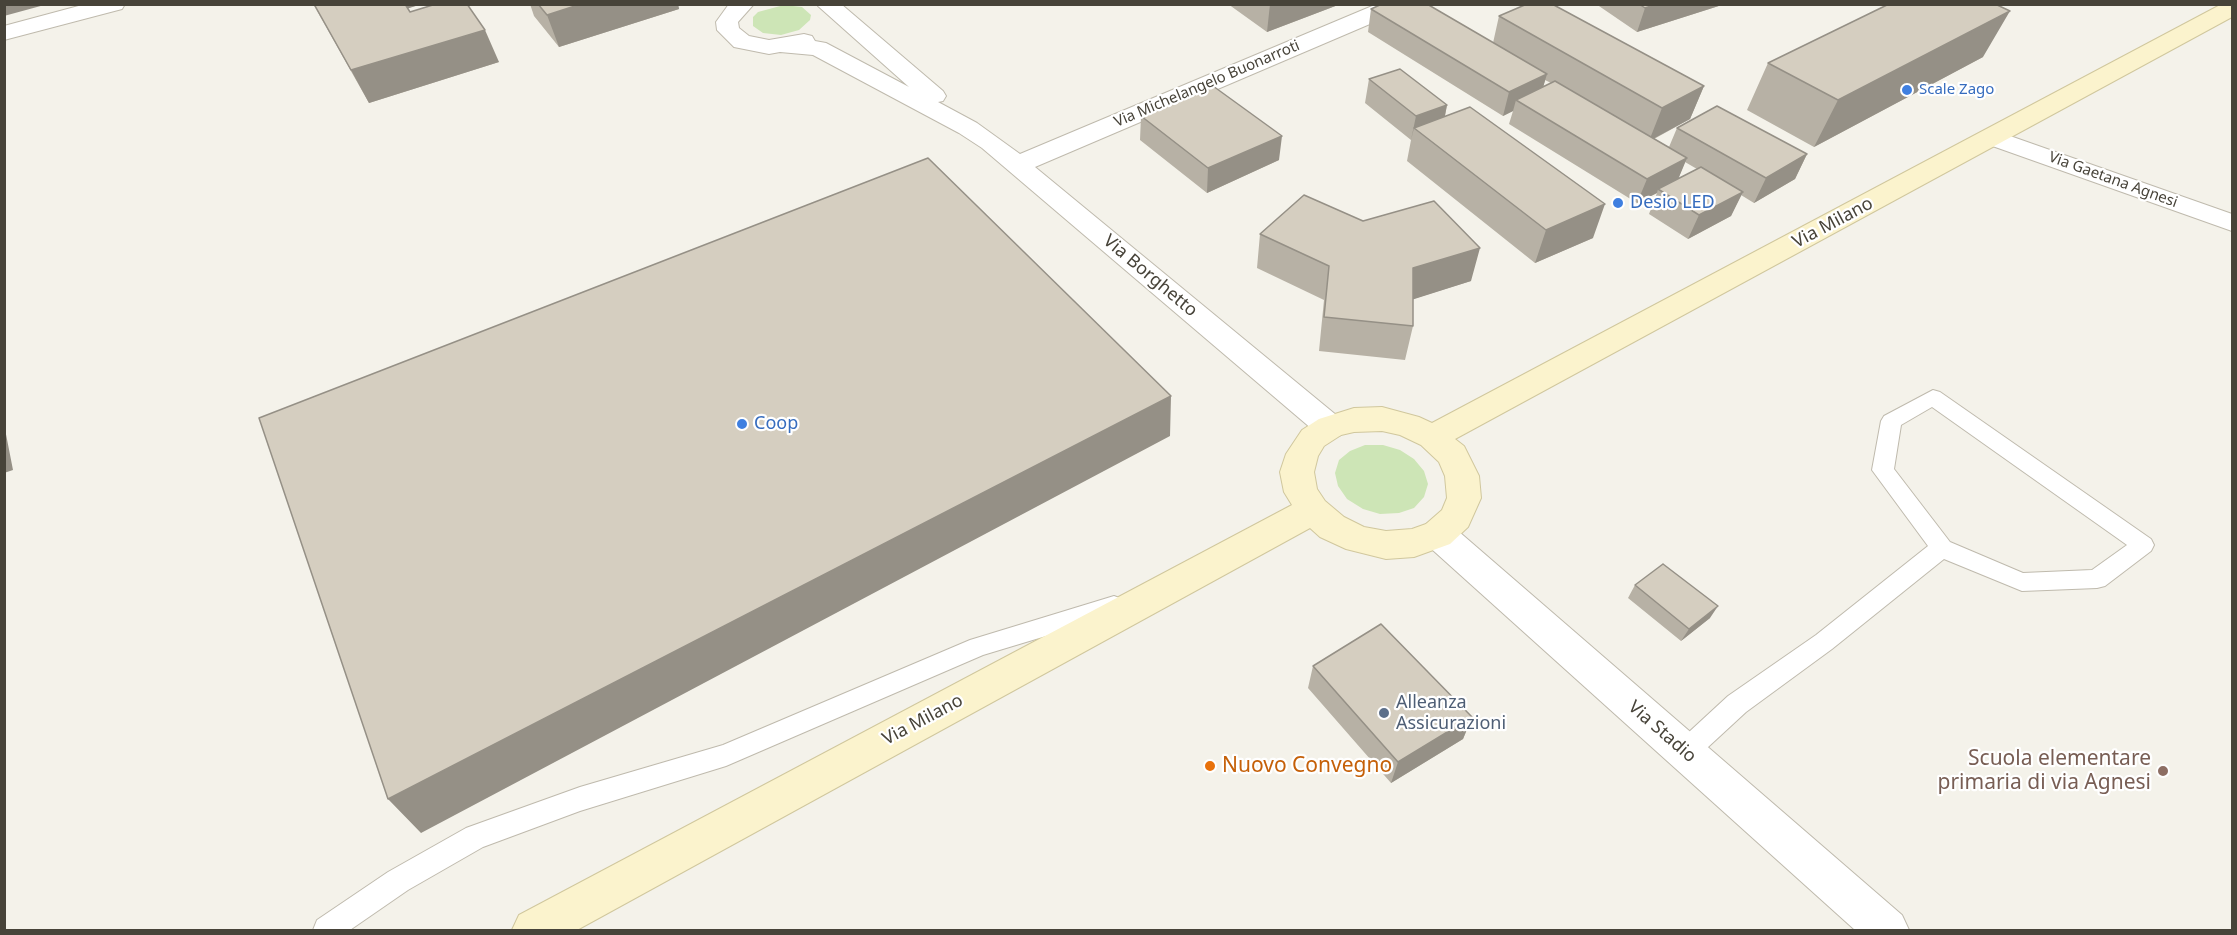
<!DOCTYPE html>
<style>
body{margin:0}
#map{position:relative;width:2237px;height:935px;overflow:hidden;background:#f4f2ea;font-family:"Noto Sans",sans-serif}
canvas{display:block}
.frame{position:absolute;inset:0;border:6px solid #474339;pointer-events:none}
</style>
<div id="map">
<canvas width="2237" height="935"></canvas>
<div class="frame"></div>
</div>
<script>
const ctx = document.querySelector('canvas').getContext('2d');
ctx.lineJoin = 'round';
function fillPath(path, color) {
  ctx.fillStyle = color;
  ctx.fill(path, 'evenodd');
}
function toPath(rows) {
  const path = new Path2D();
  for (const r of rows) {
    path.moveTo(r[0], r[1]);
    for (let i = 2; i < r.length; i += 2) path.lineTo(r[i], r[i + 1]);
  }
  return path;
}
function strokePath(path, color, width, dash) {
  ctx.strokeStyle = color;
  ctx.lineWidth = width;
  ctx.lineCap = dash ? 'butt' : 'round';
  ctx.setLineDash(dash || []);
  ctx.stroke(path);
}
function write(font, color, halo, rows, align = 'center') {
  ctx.font = font + ' "Noto Sans",sans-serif';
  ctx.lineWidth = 4.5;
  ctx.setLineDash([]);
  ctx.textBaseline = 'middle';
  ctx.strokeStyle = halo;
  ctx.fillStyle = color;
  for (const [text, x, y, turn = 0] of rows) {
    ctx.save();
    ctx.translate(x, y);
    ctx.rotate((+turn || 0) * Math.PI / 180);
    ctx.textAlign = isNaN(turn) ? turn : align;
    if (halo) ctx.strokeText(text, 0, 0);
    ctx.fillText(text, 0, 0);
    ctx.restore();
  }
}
const green = toPath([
 [784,5,802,7,811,15,810,20,799,30,781,35,763,33,753,26,753,17,758,12],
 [1365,445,1383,445,1400,450,1414,459,1424,471,1428,484,1424,497,1414,508,1399,513,1380,514,1363,509,1347,499,1338,486,1335,473,1339,460,1350,451]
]);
const service = toPath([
 [1933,390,1940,392,2151,539,2154,545,2151,551,2105,586,2097,588,2022,591,1944,559,1832,649,1746,712,1694,760,1685,763,1676,760,1672,752,1676,744,1728,696,1816,635,1928,546,1872,470,1881,421,1884,416,1933,390],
 [1932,407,2127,545,2092,570,2023,573,1950,542,1894,469,1901,425,1932,407],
 [1114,596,1122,599,1126,606,1122,613,983,655,726,766,580,811,483,847,408,890,350,930,313,930,317,920,388,872,466,828,580,787,723,745,970,640,1114,596]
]);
const minor = toPath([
 [86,4,125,4,122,9,4,40,4,26,86,4],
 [729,4,754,4,738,22,739,28,749,36,769,40,804,34,812,36,815,41,826,43,909,87,818,6,841,4,943,91,946,96,943,101,938,102,977,123,1020,154,1377,4,1408,4,1405,9,1035,167,1341,419,1346,427,1341,435,1330,439,1319,435,982,148,959,133,813,55,780,52,769,54,734,47,717,30,716,22,729,4],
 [1438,520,1450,524,1902,915,1909,930,1855,930,1426,544,1421,534,1426,524,1438,520]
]);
const tertiary = toPath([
 [1993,130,2232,214,2232,231,1984,143,1980,138,1984,133,1993,130]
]);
const secondary = toPath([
 [2222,4,2232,4,2232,17,1455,439,1464,446,1479,476,1481,498,1468,527,1450,544,1414,557,1386,559,1346,549,1320,537,1310,528,577,930,512,930,519,915,1292,505,1284,492,1280,472,1286,454,1302,430,1319,419,1354,408,1382,407,1419,417,1432,423,2222,4],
 [1382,431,1400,435,1421,445,1439,462,1445,476,1447,498,1442,510,1426,524,1412,529,1386,531,1364,527,1344,517,1325,501,1317,489,1314,472,1318,456,1324,446,1341,435,1354,432,1382,431]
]);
const wall = toPath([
 [313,4,422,4,408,8,410,12,499,62,369,103],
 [530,4,678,4,679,9,559,47,534,16],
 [1228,4,1338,4,1338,5,1267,32],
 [1596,4,1725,4,1637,32],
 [1371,9,1493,43,1499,16,1704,86,1690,119,1654,139,1669,147,1677,128,1807,154,1795,179,1754,203,1741,195,1731,216,1688,239,1649,214,1657,193,1637,203,1509,124,1513,111,1503,116,1368,32],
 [1545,80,1551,83,1543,87],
 [1685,162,1697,169,1678,179],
 [1983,57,1814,147,1747,110,1768,63],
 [1369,79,1447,105,1445,116,1593,238,1535,263,1407,161,1411,140,1365,103],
 [1141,116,1279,160,1207,193,1140,140],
 [1304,195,1471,281,1413,299,1413,326,1405,360,1319,351,1324,300,1257,268,1260,234],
 [1635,585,1710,618,1681,641,1628,598],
 [1313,666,1472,717,1463,739,1391,783,1308,688]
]);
const shadedWall = toPath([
 [4,4,48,4,4,16],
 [400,4,422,4,403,10],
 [581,4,678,4,679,9,559,47,547,15],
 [1270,4,1338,4,1338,5,1267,32],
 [1657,4,1725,4,1637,32,1645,8],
 [2010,11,1983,57,1814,147,1838,100],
 [485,30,499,62,369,103,351,70],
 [1547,74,1540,98,1516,100,1513,111,1503,116,1509,92],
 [1704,86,1690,119,1649,141,1662,108],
 [1447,105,1442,130,1414,128,1411,140,1416,116],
 [1282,136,1279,160,1207,193,1208,168],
 [1807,154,1795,179,1754,203,1766,178],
 [1687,158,1677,182,1658,189,1657,193,1637,203,1647,179],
 [1743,192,1731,216,1688,239,1699,215],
 [1605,204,1593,238,1535,263,1546,230],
 [1480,248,1471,281,1405,302,1413,268],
 [1171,396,1170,436,421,833,388,799],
 [4,424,13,470,4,473],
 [1718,606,1710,618,1681,641,1689,629],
 [1472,717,1463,739,1391,783,1398,762]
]);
const building = toPath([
 [314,4,405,4,410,12,436,4,467,4,485,30,351,70,314,4],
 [538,4,581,4,547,15,538,4],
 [1382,4,1427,4,1547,74,1509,92,1371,9,1382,4],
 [1527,4,1552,4,1704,86,1662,108,1499,16,1527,4],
 [1639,4,1657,4,1645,8,1639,4],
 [1889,4,1995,4,2010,11,1838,100,1768,63,1889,4],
 [1400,69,1447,105,1416,116,1369,79,1400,69],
 [1555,81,1687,158,1647,179,1516,100,1555,81],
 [1213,86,1282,136,1208,168,1141,116,1213,86],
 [1717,106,1807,154,1766,178,1677,128,1717,106],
 [1470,107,1605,204,1546,230,1414,128,1470,107],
 [928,158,1171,396,388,799,259,418,928,158],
 [1701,167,1743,192,1699,215,1658,189,1701,167],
 [1304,195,1363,221,1434,201,1480,248,1413,268,1413,326,1324,317,1329,266,1260,234,1304,195],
 [1663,564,1718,606,1689,629,1635,585,1663,564],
 [1381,624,1472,717,1398,762,1313,666,1381,624]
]);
const markers = [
 [1907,90,6,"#3f7fe0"],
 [1618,203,6,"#3f7fe0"],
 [742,424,6,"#3f7fe0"],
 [1384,713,6,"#5c6f8a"],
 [1210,766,6,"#e8710a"],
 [2163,771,6,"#8d6e63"]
];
const farStreetnames = [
 ["Via Michelangelo Buonarroti",1207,84,-23],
 ["Via Gaetana Agnesi",2113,180,20]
];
const farShopnames = [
 ["Scale Zago",1919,90]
];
const shopNames = [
 ["Desio LED",1630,203],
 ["Coop",754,424]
];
const streetNames = [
 ["Via Milano",1833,223,-28],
 ["Via Borghetto",1150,276,40],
 ["Via Milano",923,720,-28],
 ["Via Stadio",1662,732,41]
];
const serviceNames = [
 ["Alleanza",1396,703],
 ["Assicurazioni",1396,724]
];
const nearEducationnames = [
 ["Scuola elementare",2151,759],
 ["primaria di via Agnesi",2151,783]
];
const nearFoodnames = [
 ["Nuovo Convegno",1222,766]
];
fillPath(green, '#cde5b6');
strokePath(service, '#bfbaad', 2);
strokePath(minor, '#bfbaad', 2);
strokePath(tertiary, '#bfbaad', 2);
strokePath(secondary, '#d0c79d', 2);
fillPath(service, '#fff');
fillPath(minor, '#fff');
fillPath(tertiary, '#fff');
fillPath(secondary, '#fbf3cd');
fillPath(wall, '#b7b1a5');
fillPath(shadedWall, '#959086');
fillPath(building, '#d5cec0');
strokePath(building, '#959086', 1.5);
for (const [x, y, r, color] of markers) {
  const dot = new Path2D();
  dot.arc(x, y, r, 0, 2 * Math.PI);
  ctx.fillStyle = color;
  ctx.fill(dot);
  strokePath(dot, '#fff', 2);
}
write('15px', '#474339', '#fff', farStreetnames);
write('15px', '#366cbe', '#fff', farShopnames, 'left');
write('18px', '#366cbe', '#fff', shopNames, 'left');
write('18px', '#474339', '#fff', streetNames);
write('18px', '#4e5e75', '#fff', serviceNames, 'left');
write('21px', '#785e54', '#fff', nearEducationnames, 'right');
write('21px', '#c56008', '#fff', nearFoodnames, 'left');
</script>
